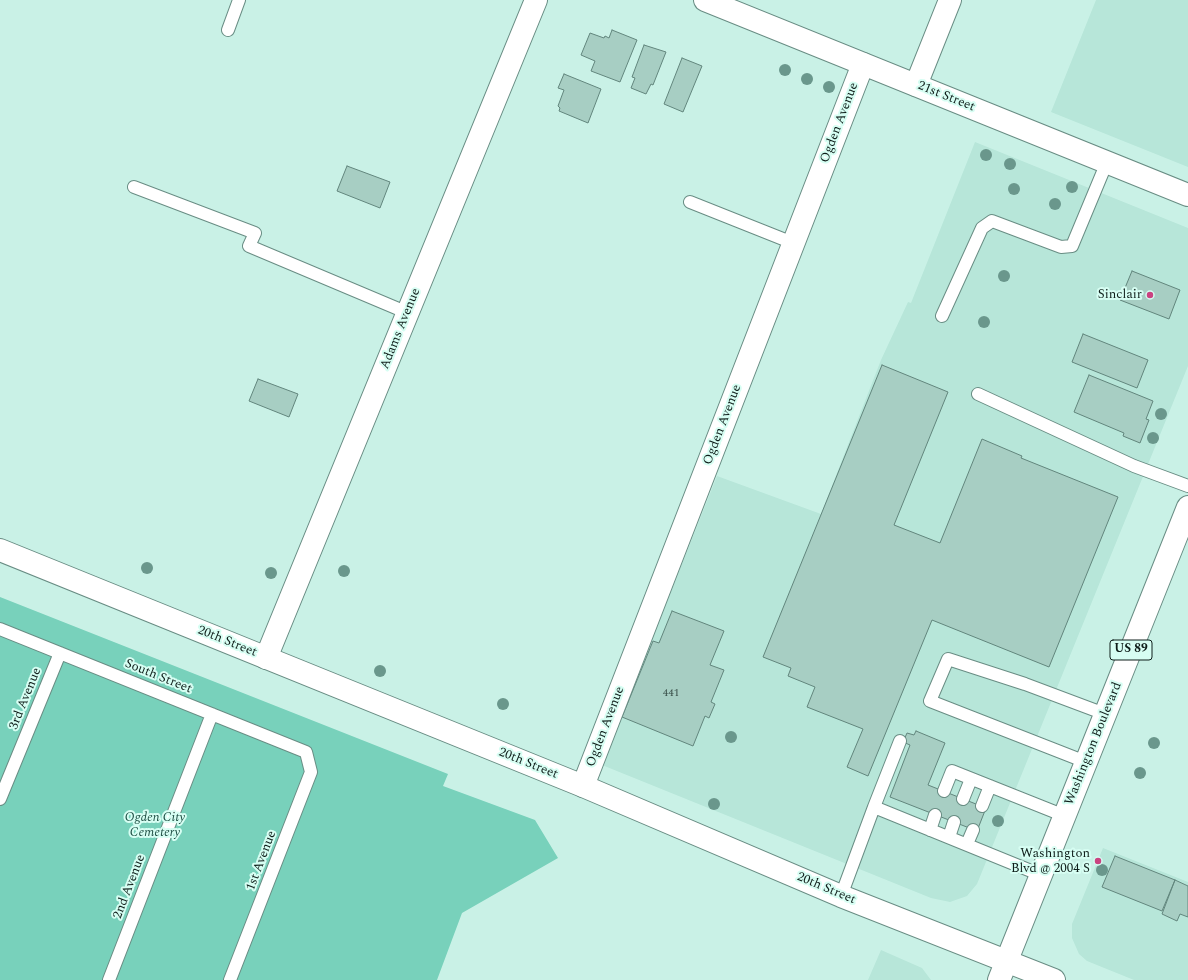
<!DOCTYPE html>
<style>
body{margin:0}
canvas{display:block;background:#c9f1e6}
</style>
<canvas width="1188" height="980"></canvas>
<script>
const ctx = document.querySelector('canvas').getContext('2d');
ctx.lineJoin = 'round';
function fillPath(path, color) {
  ctx.fillStyle = color;
  ctx.fill(path, 'evenodd');
}
function toPath(rows) {
  const path = new Path2D();
  for (const r of rows) {
    path.moveTo(r[0], r[1]);
    for (let i = 2; i < r.length; i += 2) path.lineTo(r[i], r[i + 1]);
  }
  return path;
}
function strokePath(path, color, width, dash) {
  ctx.strokeStyle = color;
  ctx.lineWidth = width;
  ctx.lineCap = dash ? 'butt' : 'round';
  ctx.setLineDash(dash || []);
  ctx.stroke(path);
}
function write(font, color, halo, rows, align = 'center') {
  ctx.font = font + ' Spectral,serif';
  ctx.lineWidth = 4;
  ctx.setLineDash([]);
  ctx.textBaseline = 'middle';
  ctx.strokeStyle = halo;
  ctx.fillStyle = color;
  for (const [text, x, y, turn = 0] of rows) {
    ctx.save();
    ctx.translate(x, y);
    ctx.rotate((+turn || 0) * Math.PI / 180);
    ctx.textAlign = isNaN(turn) ? turn : align;
    if (halo) ctx.strokeText(text, 0, 0);
    ctx.fillText(text, 0, 0);
    ctx.restore();
  }
}
const built = toPath([
 [1096,0,1188,0,1188,167,1051,112],
 [975,142,1188,228,1188,366,977,884,967,896,950,902,931,898,602,765,717,476,821,514,881,360,908,302,911,303],
 [1103,848,1188,882,1188,980,1134,980,1087,961,1079,954,1072,938,1072,924],
 [881,950,922,968,931,980,868,980]
]);
const green = toPath([
 [0,597,448,774,443,786,535,820,558,858,462,913,437,980,0,980]
]);
const building = toPath([
 [612,30,637,40,620,82,591,71,595,61,581,55,590,33,604,38,605,36,609,38,612,30],
 [644,45,666,52,653,85,651,84,646,94,631,88,635,78,632,77,644,45],
 [682,58,702,66,683,112,664,104,682,58],
 [564,74,601,89,588,123,559,111,560,108,558,106,564,90,558,88,564,74],
 [347,166,390,182,380,208,337,191,347,166],
 [1132,271,1180,290,1169,319,1120,300,1132,271],
 [1083,334,1148,360,1137,388,1072,362,1083,334],
 [882,365,948,392,894,525,940,543,982,439,1022,456,1021,458,1118,497,1049,667,932,620,868,776,847,767,863,729,807,707,815,687,788,676,791,668,763,657,882,365],
 [1089,375,1153,401,1146,419,1149,420,1140,443,1123,436,1124,433,1074,412,1089,375],
 [258,379,298,394,289,417,249,401,258,379],
 [672,611,724,631,710,665,724,670,711,702,715,704,709,718,705,716,693,746,622,717,653,641,659,643,672,611],
 [916,731,945,743,928,785,986,808,977,831,890,797,910,745,903,742,907,733,914,735,916,731],
 [1115,856,1175,880,1162,911,1102,887,1115,856],
 [1175,880,1188,886,1188,917,1180,914,1177,921,1162,914,1175,880]
]);
const service = toPath([
 [228,30,239,0],
 [134,187,255,233,249,246,408,313],
 [690,202,793,243],
 [942,316,982,228,992,221,1061,247,1072,246,1107,162],
 [978,394,1134,466,1188,486],
 [0,629,306,752,311,772,230,980],
 [1086,762,930,701,948,659,1025,684,1105,714],
 [944,791,952,771,1065,816],
 [0,799,60,653],
 [963,799,971,779],
 [982,806,990,786],
 [874,807,900,741],
 [930,830,935,815],
 [949,837,954,822],
 [967,844,973,830],
 [841,896,874,807,1041,875],
 [109,980,212,714]
]);
const minor = toPath([
 [916,85,950,0],
 [266,658,536,0],
 [583,786,863,64]
]);
const tertiary = toPath([
 [705,0,1188,195]
]);
const secondary = toPath([
 [0,550,583,786,841,896,1054,980]
]);
const primary = toPath([
 [999,980,1188,507]
]);
const trees = [
 [785,70],
 [807,79],
 [829,87],
 [986,155],
 [1010,164],
 [1072,187],
 [1014,189],
 [1055,204],
 [1004,276],
 [984,322],
 [1161,414],
 [1153,438],
 [147,568],
 [344,571],
 [271,573],
 [380,671],
 [503,704],
 [731,737],
 [1154,743],
 [1140,773],
 [714,804],
 [998,821],
 [1102,870]
];
const markers = [
 [1150,295,4,"#ca4380"],
 [1098,861,4,"#ca4380"]
];
const numberNames = [
 ["441",671,694]
];
const shields = [
 [1131,650,42]
];
const shieldNames = [
 ["US 89",1131,650]
];
const streetNames = [
 ["21st Street",946,97,22],
 ["Ogden Avenue",840,123,-69],
 ["Adams Avenue",401,329,-68],
 ["Ogden Avenue",723,425,-69],
 ["20th Street",227,642,22],
 ["South Street",158,677,22],
 ["3rd Avenue",26,699,-68],
 ["Ogden Avenue",606,727,-69],
 ["Washington Boulevard",1094,744,-68],
 ["20th Street",528,764,22],
 ["1st Avenue",262,861,-69],
 ["2nd Avenue",130,887,-69],
 ["20th Street",826,889,23]
];
const poiNames = [
 ["Sinclair",1142,295],
 ["Washington",1090,854],
 ["Blvd @ 2004 S",1090,869]
];
const parkNames = [
 ["Ogden City",155,818],
 ["Cemetery",155,833]
];
fillPath(built, '#b7e6d9');
fillPath(green, '#78d1bb');
fillPath(building, '#a7cec3');
strokePath(building, '#62867d', 1);
strokePath(service, '#698d84', 14);
strokePath(minor, '#698d84', 24);
strokePath(tertiary, '#698d84', 24);
strokePath(secondary, '#698d84', 24);
strokePath(primary, '#698d84', 24);
strokePath(service, '#fff', 12);
strokePath(minor, '#fff', 22);
strokePath(tertiary, '#fff', 22);
strokePath(secondary, '#fff', 22);
strokePath(primary, '#fff', 22);
ctx.fillStyle = '#6a978c';
for (const [x, y] of trees) {
  ctx.beginPath();
  ctx.arc(x, y, 6, 0, 2 * Math.PI);
  ctx.fill();
}
for (const [x, y, r, color] of markers) {
  const dot = new Path2D();
  dot.arc(x, y, r, 0, 2 * Math.PI);
  ctx.fillStyle = color;
  ctx.fill(dot);
  strokePath(dot, '#d7fef3', 1.5);
}
write('11px', '#354a44', null, numberNames);
for (const [x, y, w] of shields) {
  const box = new Path2D();
  box.roundRect(x - w / 2, y - 10, w, 20, 3);
  ctx.fillStyle = '#d7fef3';
  ctx.fill(box);
  strokePath(box, '#0f1e1a', 1);
}
write('bold 12px', '#0f1e1a', null, shieldNames);
write('13px', '#0f1e1a', '#d7fef3', streetNames);
write('13px', '#0f1e1a', '#d7fef3', poiNames, 'right');
write('italic 13px', '#1d4d42', '#d7fef3', parkNames);
</script>
